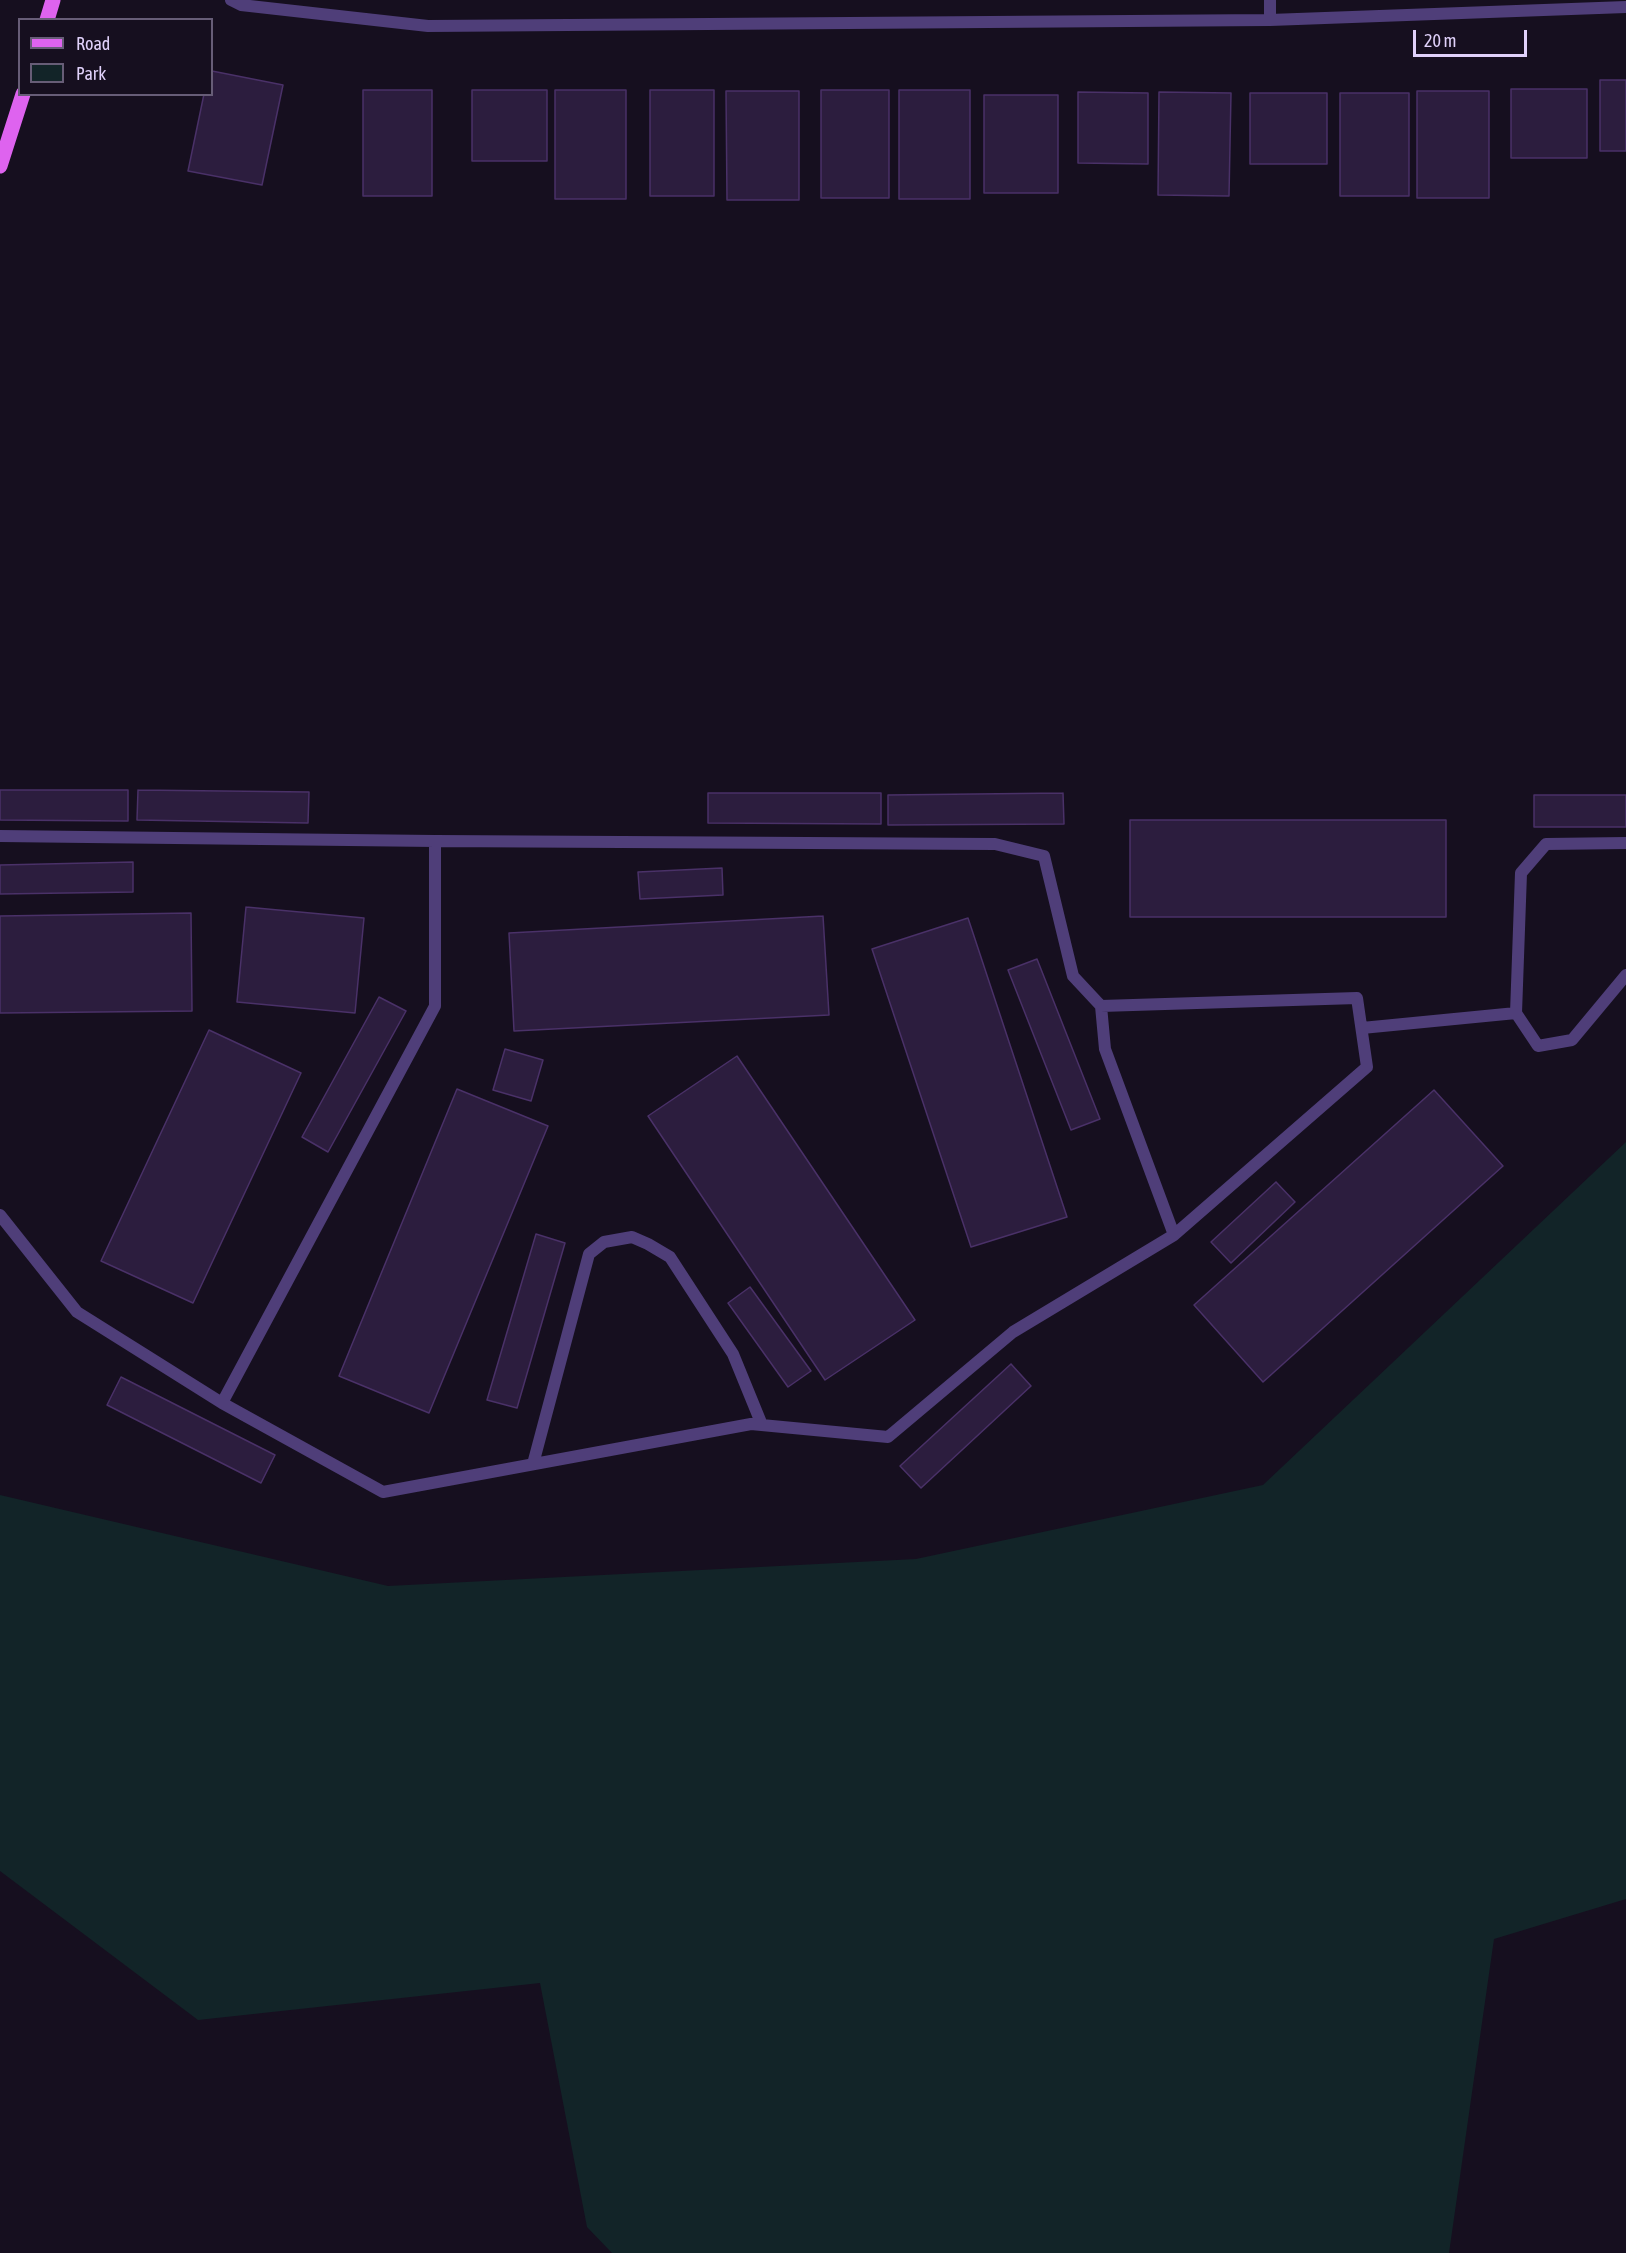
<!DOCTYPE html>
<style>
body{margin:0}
#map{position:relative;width:1626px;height:2253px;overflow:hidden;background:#160f1f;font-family:"Asap Condensed",sans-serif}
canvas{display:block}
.legend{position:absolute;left:18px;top:18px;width:195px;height:78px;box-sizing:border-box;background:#160f1f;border:2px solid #675d77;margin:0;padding:8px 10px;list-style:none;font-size:18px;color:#e0d1fa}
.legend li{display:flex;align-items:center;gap:12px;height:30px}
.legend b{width:30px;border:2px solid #675d77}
.scale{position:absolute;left:1413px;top:30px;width:114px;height:27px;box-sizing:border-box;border:3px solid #e0d1fa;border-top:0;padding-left:8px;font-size:18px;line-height:21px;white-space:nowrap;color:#e0d1fa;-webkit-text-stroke:4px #160f1f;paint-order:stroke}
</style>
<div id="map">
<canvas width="1626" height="2253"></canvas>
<ul class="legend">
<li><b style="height:8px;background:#de63ef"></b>Road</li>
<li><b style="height:16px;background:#122428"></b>Park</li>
</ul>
<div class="scale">20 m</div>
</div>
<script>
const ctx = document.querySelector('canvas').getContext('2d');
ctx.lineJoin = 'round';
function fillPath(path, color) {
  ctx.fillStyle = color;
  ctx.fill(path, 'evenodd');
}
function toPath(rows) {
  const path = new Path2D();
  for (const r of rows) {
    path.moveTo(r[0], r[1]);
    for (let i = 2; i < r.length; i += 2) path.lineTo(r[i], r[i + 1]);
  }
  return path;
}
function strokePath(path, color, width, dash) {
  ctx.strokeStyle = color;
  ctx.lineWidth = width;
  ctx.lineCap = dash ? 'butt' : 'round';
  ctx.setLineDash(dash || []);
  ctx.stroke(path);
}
const green = toPath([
 [1626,1142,1626,1899,1494,1939,1449,2253,612,2253,587,2227,540,1983,198,2020,0,1871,0,1495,388,1586,916,1559,1263,1485]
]);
const building = toPath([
 [212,71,283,85,262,185,188,171,204,94,212,94,212,71],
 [1600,80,1626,80,1626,151,1600,151,1600,80],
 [1511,89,1587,89,1587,158,1511,158,1511,89],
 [363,90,432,90,432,196,363,196,363,90],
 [472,90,547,90,547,161,472,161,472,90],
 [555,90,626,90,626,199,555,199,555,90],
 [650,90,714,90,714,196,650,196,650,90],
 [821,90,889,90,889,198,821,198,821,90],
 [899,90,970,90,970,199,899,199,899,90],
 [726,91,799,91,799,200,727,200,726,91],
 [1417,91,1489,91,1489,198,1417,198,1417,91],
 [1078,92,1148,93,1148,164,1078,163,1078,92],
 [1159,92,1231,93,1229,196,1158,195,1159,92],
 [1250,93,1327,93,1327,164,1250,164,1250,93],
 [1340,93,1409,93,1409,196,1340,196,1340,93],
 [984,95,1058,95,1058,193,984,193,984,95],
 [0,790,128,790,128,821,0,820,0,790],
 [138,790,309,792,308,823,137,820,138,790],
 [708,793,881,793,881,824,708,823,708,793],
 [1063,793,1064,824,888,825,888,795,1063,793],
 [1534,795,1626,795,1626,827,1534,827,1534,795],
 [1130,820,1446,820,1446,917,1130,917,1130,820],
 [133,862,133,892,0,894,0,865,133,862],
 [722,868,723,895,640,899,638,872,722,868],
 [246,907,364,918,355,1013,237,1002,246,907],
 [191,913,192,1011,0,1013,0,916,191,913],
 [823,916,829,1015,514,1031,509,933,823,916],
 [968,918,1067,1217,971,1247,872,949,968,918],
 [1037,959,1100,1119,1071,1130,1008,970,1037,959],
 [379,997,406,1011,328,1152,302,1137,379,997],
 [209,1030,301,1073,193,1303,101,1261,209,1030],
 [505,1049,543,1060,531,1101,493,1090,505,1049],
 [737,1056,915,1320,825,1380,648,1116,737,1056],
 [457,1089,548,1126,429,1413,339,1376,457,1089],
 [1434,1090,1503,1166,1263,1382,1194,1305,1434,1090],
 [1276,1182,1295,1202,1231,1263,1211,1242,1276,1182],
 [536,1234,565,1243,517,1408,487,1400,536,1234],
 [750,1287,811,1371,788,1387,728,1303,750,1287],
 [1011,1364,1031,1386,921,1488,900,1466,1011,1364],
 [121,1377,275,1455,261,1483,107,1405,121,1377]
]);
const lane = toPath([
 [0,836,435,841,995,844,1044,856,1073,976,1101,1006,1357,998,1367,1067,1174,1235,1013,1332,888,1437,751,1424,383,1492,222,1403,77,1312,0,1215],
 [1626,843,1546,844,1521,873,1516,1013,1538,1046,1572,1040,1626,975],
 [1101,1006,1105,1049,1174,1235],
 [1362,1028,1516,1013],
 [222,1403,435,1006,435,841],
 [533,1464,589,1254,604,1242,632,1237,648,1244,670,1257,733,1354,762,1425]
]);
const street = toPath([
 [231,0,241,5,428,26,1270,20,1626,7],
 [1270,0,1270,20]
]);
const primary = toPath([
 [47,20,53,0],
 [0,166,23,94]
]);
fillPath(green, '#122428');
fillPath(building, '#2c1d3e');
strokePath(building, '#4a3168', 1.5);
strokePath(lane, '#4f3e79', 12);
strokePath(street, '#4f3e79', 12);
strokePath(primary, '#de63ef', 15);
</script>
